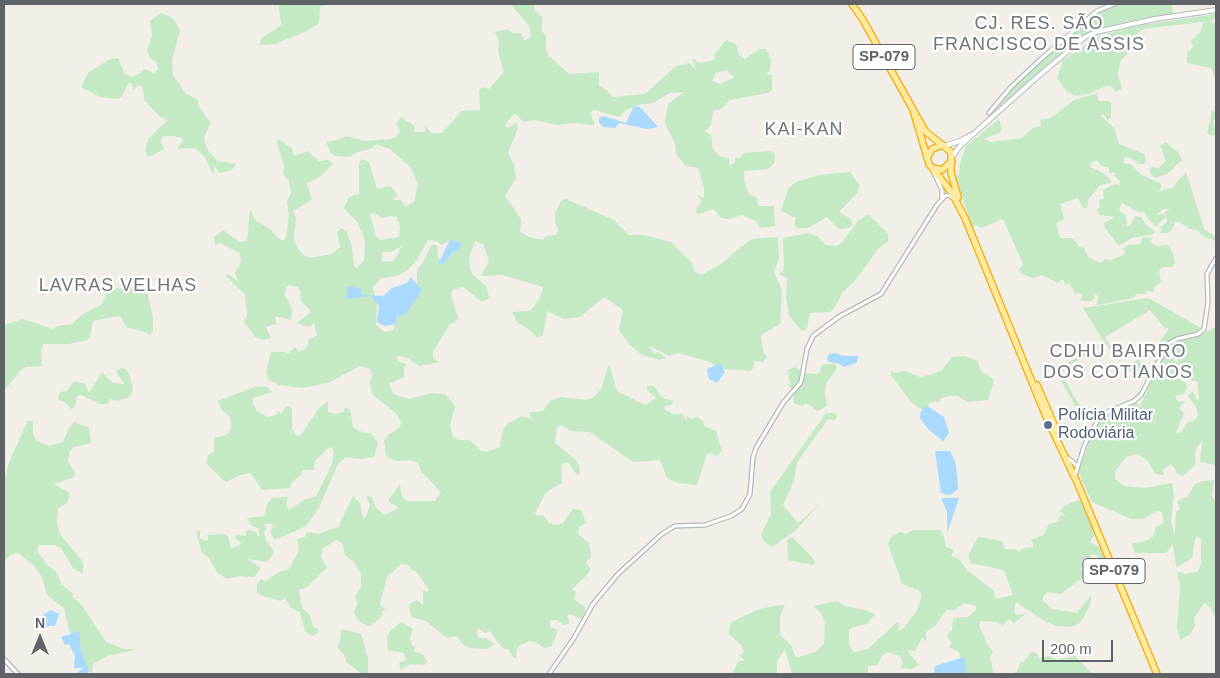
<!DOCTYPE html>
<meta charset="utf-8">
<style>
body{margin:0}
#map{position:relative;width:1220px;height:678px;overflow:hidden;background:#f1efe8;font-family:Helvetica,sans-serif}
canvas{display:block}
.frame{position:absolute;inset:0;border:5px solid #5f6368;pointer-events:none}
.north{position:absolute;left:15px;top:613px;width:50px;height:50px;-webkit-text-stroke:4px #fff;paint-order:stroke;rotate:0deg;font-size:14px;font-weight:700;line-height:20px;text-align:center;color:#5f6368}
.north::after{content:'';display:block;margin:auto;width:18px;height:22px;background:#5f6368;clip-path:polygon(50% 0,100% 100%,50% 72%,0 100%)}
.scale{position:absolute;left:1042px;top:640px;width:71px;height:22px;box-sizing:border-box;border:2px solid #5f6368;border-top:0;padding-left:6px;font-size:15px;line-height:18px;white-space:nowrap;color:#5f6368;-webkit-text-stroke:4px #fff;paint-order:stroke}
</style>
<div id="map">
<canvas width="1220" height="678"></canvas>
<div class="frame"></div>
<div class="north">N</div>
<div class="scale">200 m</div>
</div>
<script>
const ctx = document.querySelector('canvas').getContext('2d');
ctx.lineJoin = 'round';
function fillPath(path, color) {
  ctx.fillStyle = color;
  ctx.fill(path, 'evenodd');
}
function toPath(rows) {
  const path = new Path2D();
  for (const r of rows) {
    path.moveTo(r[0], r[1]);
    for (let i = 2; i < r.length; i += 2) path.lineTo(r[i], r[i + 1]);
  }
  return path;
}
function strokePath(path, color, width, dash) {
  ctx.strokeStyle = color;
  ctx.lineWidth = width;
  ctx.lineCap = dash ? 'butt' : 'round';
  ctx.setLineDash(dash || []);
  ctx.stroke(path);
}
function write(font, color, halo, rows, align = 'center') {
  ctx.font = font + ' Helvetica,sans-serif';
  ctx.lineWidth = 4.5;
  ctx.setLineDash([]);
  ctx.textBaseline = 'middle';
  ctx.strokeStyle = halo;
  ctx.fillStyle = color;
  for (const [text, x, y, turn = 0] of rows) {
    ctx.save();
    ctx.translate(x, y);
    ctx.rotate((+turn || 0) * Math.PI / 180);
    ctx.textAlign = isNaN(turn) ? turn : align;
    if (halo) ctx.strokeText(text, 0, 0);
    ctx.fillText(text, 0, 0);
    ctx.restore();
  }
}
const green = toPath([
 [281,4,326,4,320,7,319,23,307,31,275,44,259,45,262,38,281,25,279,7],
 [511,4,534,4,534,9,543,18,541,29,546,37,546,49,548,55,569,74,599,72,599,86,607,90,612,97,645,94,676,66,689,63,696,70,692,58,700,63,715,60,714,55,726,40,736,44,739,55,745,59,760,49,766,49,771,59,770,71,766,74,772,75,772,90,767,93,730,100,721,109,713,111,711,125,705,131,711,135,713,149,721,157,729,158,730,166,735,162,735,158,740,158,743,153,771,151,775,154,774,163,768,169,744,171,744,180,749,194,757,198,759,206,774,206,775,226,760,228,756,221,742,215,729,219,721,218,714,209,699,214,695,211,702,201,696,195,704,198,704,188,698,168,686,166,677,156,675,144,665,123,668,104,684,92,670,93,653,103,637,105,626,110,620,117,595,110,590,112,595,125,592,125,572,123,557,125,535,120,523,122,516,114,512,116,505,125,508,128,517,123,518,128,508,153,514,165,516,178,505,196,521,219,520,232,529,237,543,240,546,236,556,235,558,229,555,222,555,213,561,201,566,199,614,220,629,235,644,235,671,242,691,262,695,272,701,275,723,263,732,254,752,239,778,237,779,258,774,272,782,290,780,324,764,333,761,337,763,351,767,358,763,362,754,361,753,369,748,372,745,370,724,369,707,361,686,355,678,353,670,356,649,346,654,354,658,352,666,358,660,360,642,355,630,345,619,330,623,310,604,297,580,317,564,319,547,311,543,335,537,338,530,330,517,322,512,312,530,311,540,298,543,287,503,275,481,276,489,261,483,244,475,241,469,257,470,269,473,275,487,287,489,298,482,302,463,287,452,290,451,295,458,318,454,323,450,324,433,352,433,359,440,362,419,366,408,358,397,356,398,361,407,364,404,368,404,377,389,384,393,394,409,399,432,393,445,394,455,406,450,426,453,437,458,440,470,440,481,451,486,452,500,447,502,433,507,424,522,416,532,419,529,412,543,411,550,401,561,397,587,400,594,397,601,389,609,364,617,391,645,405,656,398,647,390,647,386,654,386,662,398,673,401,672,405,665,406,665,410,675,415,682,413,686,420,687,416,691,419,697,417,703,421,704,426,716,431,722,451,717,456,710,453,707,454,697,485,678,483,667,478,660,460,633,462,590,432,570,431,562,425,557,427,555,443,575,459,579,466,580,473,577,475,568,462,561,464,562,483,546,492,535,513,538,516,543,515,549,523,557,525,563,523,573,509,581,510,586,523,579,527,578,534,589,543,591,557,586,562,590,569,588,574,572,589,576,592,574,599,585,607,585,612,582,619,570,614,567,616,570,623,564,625,557,620,550,620,550,627,558,630,552,646,544,648,536,642,530,641,519,646,516,654,517,659,512,656,509,649,504,649,498,643,490,631,485,633,479,629,477,631,479,638,486,638,494,644,487,649,470,648,462,644,457,636,447,638,426,621,411,617,409,604,417,600,423,605,423,589,427,593,429,590,416,571,411,570,409,565,401,564,387,577,380,604,385,609,384,611,381,611,383,615,371,626,367,626,358,620,354,612,358,602,355,597,361,586,361,575,354,562,345,555,343,544,337,540,323,548,321,558,327,567,306,588,299,589,302,608,309,614,313,626,318,629,318,633,312,636,305,631,300,612,291,608,285,598,281,601,260,595,257,592,257,584,261,579,265,582,279,572,289,569,299,550,297,539,305,537,307,532,318,534,338,527,353,496,360,503,362,515,365,519,370,505,366,496,372,497,376,508,384,515,399,508,389,502,389,499,400,484,402,496,407,501,435,501,441,492,421,471,418,463,411,460,396,461,386,456,384,441,387,436,400,427,401,423,396,413,373,395,370,384,372,373,370,369,360,366,328,383,302,388,279,385,269,380,266,372,271,352,284,352,288,354,295,347,299,352,307,348,309,340,317,335,314,323,309,327,296,323,309,314,310,310,301,302,300,290,297,287,290,285,286,287,285,295,292,309,291,320,275,316,276,324,266,327,271,338,263,340,255,337,243,321,247,317,245,295,226,276,228,274,239,282,235,273,241,262,240,253,220,243,215,245,214,237,223,230,239,242,247,241,250,209,255,220,270,229,277,237,283,241,286,238,289,214,287,202,291,193,289,181,283,174,284,165,277,143,277,139,280,140,292,149,294,156,308,151,319,161,329,160,333,164,318,178,307,183,312,200,293,211,296,218,294,238,297,247,303,255,310,258,332,254,340,247,337,232,341,228,347,232,352,247,354,266,357,268,364,260,365,241,358,223,344,208,349,197,359,194,359,163,362,159,369,162,377,189,390,186,398,195,393,199,402,201,405,207,414,202,418,184,411,168,390,149,376,144,371,149,357,152,349,157,336,156,331,153,326,142,338,140,347,136,364,141,391,139,397,136,400,131,396,124,401,117,415,126,414,132,425,132,426,126,431,133,442,133,462,111,480,110,479,90,483,87,489,89,504,72,498,52,499,41,495,32,508,29,513,33,521,33,524,41,531,37,529,26],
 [726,70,734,77,731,79,720,84,712,81,715,73],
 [373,213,382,218,390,216,397,217,400,227,399,237,380,240,376,236,370,215],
 [428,240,436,241,442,245,449,241,456,242,456,249,448,259,441,260,438,257,437,245,433,245,430,247,424,261,417,270,417,286,399,311,393,330,385,332,376,325,377,305,373,287,381,278,397,276,408,270,416,261],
 [402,246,394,261,382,262,382,252,391,252],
 [1115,4,1171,4,1173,14,1135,20,1099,29,1083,36,997,113,994,112,1014,87,1097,12],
 [161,13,173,18,180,30,172,60,173,75,186,94,197,99,200,108,211,123,204,137,207,149,217,161,236,164,232,170,219,173,214,165,213,175,205,157,195,148,177,149,183,141,182,138,174,136,163,136,160,142,165,149,148,157,145,150,148,139,168,120,160,117,145,101,142,86,138,85,133,90,132,84,129,82,122,96,118,99,100,97,81,87,88,73,110,59,118,58,125,74,132,77,139,74,144,69,154,73,158,70,157,63,150,58,147,50,152,36,150,21],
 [1216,14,1216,18,1210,21,1143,29,1131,40,1127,54,1120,62,1118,76,1122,88,1116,92,1111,86,1106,86,1088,94,1075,96,1066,91,1057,78,1063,60,1099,36,1142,25],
 [1207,21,1216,23,1216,81,1211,68,1187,63,1187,53,1193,46,1191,41,1201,31,1203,23],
 [1098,93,1098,101,1108,101,1111,103,1111,118,1107,120,1104,114,1100,115,1114,128,1119,144,1144,154,1146,160,1144,164,1139,164,1131,158,1125,157,1123,163,1130,164,1142,175,1160,183,1162,187,1157,192,1172,188,1186,172,1204,229,1216,238,1216,241,1204,237,1197,230,1189,229,1180,222,1175,222,1173,229,1167,233,1160,233,1163,229,1159,228,1167,222,1165,212,1170,209,1163,209,1157,215,1164,214,1165,218,1155,227,1144,212,1138,212,1122,203,1119,210,1126,216,1127,226,1131,225,1135,216,1141,217,1146,225,1155,231,1153,234,1132,238,1119,246,1105,228,1104,223,1115,217,1099,215,1097,210,1100,207,1099,200,1104,199,1103,190,1115,184,1119,185,1120,181,1114,176,1116,173,1109,173,1109,168,1101,166,1097,160,1091,163,1090,167,1103,173,1110,179,1111,183,1100,185,1088,200,1087,208,1083,208,1078,198,1060,204,1064,218,1056,224,1060,238,1072,238,1077,243,1079,247,1084,248,1089,258,1101,263,1105,259,1111,260,1121,256,1126,252,1122,249,1128,245,1140,244,1143,237,1153,238,1150,242,1156,246,1168,245,1173,253,1175,263,1172,267,1162,267,1159,271,1161,282,1154,287,1154,292,1147,291,1145,294,1136,294,1134,298,1097,305,1098,296,1094,293,1095,298,1091,301,1081,301,1082,293,1075,294,1070,284,1066,285,1062,279,1058,283,1042,275,1033,278,1022,274,1019,270,1023,264,1003,219,981,228,976,225,972,227,956,177,959,174,960,163,966,146,999,119,1002,129,999,133,984,139,990,142,1022,138,1033,128,1041,126,1040,120,1051,118,1074,100],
 [1212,111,1216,112,1216,118,1213,120,1216,134,1212,136,1207,133],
 [1165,142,1179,153,1182,160,1167,174,1155,178,1152,176,1150,171,1152,166,1158,169,1166,161,1160,146],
 [850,172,859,185,858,192,839,212,851,219,852,226,849,228,839,229,827,217,808,228,797,228,794,225,796,218,781,211,788,189,794,183,819,175],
 [868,214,888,234,888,241,878,249,855,281,843,292,833,310,830,312,810,313,807,328,802,331,789,316,786,297,787,278,779,274,783,271,784,264,783,238,809,233,817,236,826,245,837,246,843,241,858,221],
 [142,276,144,277,153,319,153,331,149,335,146,332,126,327,121,317,118,316,93,321,90,337,87,340,69,344,43,344,41,351,42,366,26,367,21,370,4,391,4,325,23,319,53,329,57,326,72,324,82,315,102,304,108,289,139,287],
 [1148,298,1201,328,1199,332,1191,335,1182,335,1171,340,1163,349,1153,370,1158,344,1169,329,1164,327,1150,310,1105,337,1125,369,1106,344,1069,365,1061,373,1078,403,1094,416,1133,398,1139,392,1141,393,1135,399,1093,418,1075,405,1055,370,1104,342,1083,308],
 [1216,327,1216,465,1200,462,1202,440,1196,449,1195,465,1183,476,1178,474,1171,464,1162,470,1164,475,1155,474,1147,460,1137,454,1126,457,1115,471,1115,479,1124,486,1145,488,1172,483,1174,495,1171,522,1175,535,1176,512,1180,509,1177,501,1187,497,1195,484,1202,481,1214,480,1212,497,1216,500,1216,620,1211,608,1204,603,1194,618,1195,626,1189,635,1180,640,1177,628,1180,587,1177,571,1185,574,1197,572,1201,565,1201,539,1197,537,1195,539,1192,558,1179,566,1176,566,1173,544,1166,553,1135,553,1132,543,1143,542,1153,537,1156,527,1163,523,1162,512,1157,511,1143,519,1131,519,1092,502,1076,467,1078,461,1085,456,1089,440,1100,419,1122,408,1128,408,1133,403,1137,402,1139,407,1147,392,1149,383,1166,353,1171,351,1174,360,1178,363,1176,348,1179,340,1192,339],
 [1178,370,1185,379,1189,377,1192,381,1197,381,1199,399,1197,400,1193,391,1188,396,1196,407,1198,415,1194,421,1188,422,1180,433,1176,432,1184,413,1179,408,1185,402,1177,401,1175,396,1184,394,1187,388,1186,383,1179,379],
 [964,356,978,361,981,372,993,378,993,384,988,400,967,402,958,396,949,396,942,398,937,403,936,401,928,404,929,407,926,409,921,409,911,402,891,375,891,371,894,373,905,371,920,377,933,374,942,370,952,357],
 [1139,359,1145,370,1138,378,1126,367],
 [825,364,834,364,837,368,826,384,825,395,827,406,818,411,806,403,802,406,794,403,794,393,788,385,790,383,788,370,795,367,805,373,817,374,820,373,821,366],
 [121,368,126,369,129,374,133,389,130,397,117,401,110,399,108,404,100,404,81,395,77,396,75,407,71,409,66,403,59,400,58,396,60,392,67,391,74,381,85,384,89,393,102,372,113,383,124,384,116,371],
 [257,386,268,387,272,392,253,398,253,404,258,412,268,417,276,415,279,411,281,414,285,408,289,406,292,409,292,429,297,436,301,435,319,408,328,401,328,412,336,414,343,412,345,408,350,409,353,427,359,431,372,434,378,443,374,457,361,459,346,457,338,464,319,508,306,526,275,540,270,532,273,527,272,524,264,524,267,529,264,532,266,540,274,552,268,562,248,559,261,568,254,577,240,576,227,579,218,573,208,557,202,553,196,532,200,530,200,538,206,541,209,539,207,535,224,534,228,536,231,548,242,544,234,538,238,535,246,536,246,530,255,531,259,538,259,529,251,525,247,518,265,516,267,504,272,498,288,497,286,504,289,510,304,500,316,496,332,464,334,452,332,447,327,449,315,461,314,470,302,470,302,474,292,482,290,488,262,490,251,473,240,475,226,482,222,479,206,463,209,454,214,452,214,438,226,435,231,429,230,417,222,410,218,401],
 [826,413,834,413,837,417,835,420,828,419,797,462,794,481,783,505,797,522,800,522,823,500,795,531,772,547,764,542,761,534,771,514,770,492],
 [28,420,33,422,33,434,37,441,49,446,63,442,69,428,75,421,80,425,89,427,91,443,74,447,70,451,68,461,75,472,74,477,54,484,68,492,70,496,67,503,58,508,57,523,60,534,83,562,83,574,73,568,61,548,54,545,41,545,38,546,37,550,46,564,56,571,62,585,74,594,72,596,81,604,106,642,124,649,138,649,108,656,94,663,92,670,93,674,81,666,75,633,71,633,69,630,64,608,47,595,42,577,34,566,18,553,10,555,4,563,4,483,8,465],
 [1079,500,1088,513,1095,534,1090,542,1103,549,1105,563,1102,566,1099,564,1098,556,1092,554,1084,567,1080,569,1087,574,1061,594,1047,592,1043,597,1043,601,1052,609,1077,613,1091,595,1090,606,1080,623,1071,627,1056,626,1046,622,1016,602,1014,613,1018,615,1027,613,1014,623,1009,619,1003,625,997,622,981,621,979,625,988,646,993,651,990,658,994,674,965,674,959,652,949,647,951,643,947,635,952,630,953,618,968,617,976,610,976,606,965,603,953,611,947,609,936,625,926,632,926,641,922,638,915,651,907,650,919,665,913,669,901,668,903,662,900,656,887,652,882,655,878,665,868,666,868,674,792,674,785,649,777,661,777,674,734,674,733,672,738,662,745,660,739,656,744,652,741,645,729,634,730,623,759,609,785,604,780,618,780,635,791,645,795,656,799,657,815,652,824,644,825,623,821,613,813,606,837,601,845,606,864,610,875,614,867,624,853,627,849,630,849,646,854,652,868,649,896,623,899,624,898,631,903,629,917,610,922,595,918,590,902,584,888,544,891,537,900,532,906,534,913,530,940,530,944,537,946,547,954,550,951,556,959,559,967,570,994,591,995,599,1013,595,1004,570,971,563,968,556,978,537,1002,541,1005,549,1015,549,1019,552,1024,548,1033,547,1033,543,1030,540,1043,535,1049,524,1058,522,1060,515,1066,517,1060,511,1066,505],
 [792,537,812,557,815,562,813,565,788,560,787,540],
 [401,622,413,629,410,638,412,646,415,647,414,651,423,655,427,661,425,665,410,664,401,670,399,663,406,660,404,653,388,650,387,637,390,631],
 [342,629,361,634,366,650,365,652,368,657,368,674,362,674,346,662,345,656,338,648],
 [1032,651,1038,654,1039,658,1049,656,1057,660,1075,656,1093,674,1012,674,1017,671,1021,661,1023,663]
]);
const water = toPath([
 [634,106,640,107,658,127,647,129,619,123,615,128,604,127,599,123,599,118,604,116,626,123],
 [450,240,462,243,459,250,453,252,445,263,438,264],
 [411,277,422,290,405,315,397,316,396,324,384,326,377,322,379,306,371,296,346,299,348,286,362,289,361,295,383,296,392,288,407,283],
 [835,353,843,356,859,356,856,363,844,367,840,364,829,362,827,359,829,354],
 [721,363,725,372,717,383,709,379,707,369],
 [927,406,944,417,949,433,943,441,928,429,920,418,921,411],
 [935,451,950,451,956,464,958,489,950,495,941,493],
 [941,498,959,498,947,533,947,512],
 [51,610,59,614,55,626,49,626,43,628,36,624,36,620],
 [79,631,81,651,89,671,87,674,76,674,83,668,74,668,75,656,69,644,65,645,61,637],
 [964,657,966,674,934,674,935,666]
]);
const tertiary = toPath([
 [989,113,1011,87,1041,59,1097,11,1114,4],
 [933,171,942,190,942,198],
 [1068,458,1076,465],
 [1075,475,1085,444,1098,420,1105,413,1134,401,1141,395,1168,344,1177,339,1198,334,1204,329,1208,302,1207,274,1216,258],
 [4,659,18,674],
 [549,674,574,638,593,604,618,574,662,534,675,526,705,525,731,516,742,509,750,494,753,457,756,448,783,403,801,382,807,349,813,336,840,316,881,294,937,205,945,196,949,195,953,198]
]);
const secondary = toPath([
 [944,146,960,141,971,135],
 [952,157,960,146,1035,79,1085,37,1096,32,1155,19,1216,10]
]);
const trunk = toPath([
 [852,4,863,20,925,131,951,152,951,173,958,197],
 [914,113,929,164,952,193,965,218,1047,419,1075,478],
 [927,158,932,149,943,145],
 [933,168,942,170,952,161],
 [1037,385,1059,436],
 [1074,475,1157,674]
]);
const markers = [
 [1048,425,5,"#5c6f8a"]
];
const shields = [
 [884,57,62],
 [1114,571,62]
];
const shieldNames = [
 ["SP-079",884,57],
 ["SP-079",1114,571]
];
const serviceNames = [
 ["Polícia Militar",1058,416],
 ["Rodoviária",1058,434]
];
const neighbourhoodNames = [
 ["CJ. RES. SÃO",1039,24],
 ["FRANCISCO DE ASSIS",1039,45],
 ["KAI-KAN",804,130],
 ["LAVRAS VELHAS",118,286],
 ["CDHU BAIRRO",1118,352],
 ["DOS COTIANOS",1118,373]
];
fillPath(green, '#c5e8c5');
fillPath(water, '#aadaff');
strokePath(tertiary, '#b5b8bc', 5.5);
strokePath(secondary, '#b6babf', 6);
strokePath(trunk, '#f9ab00', 8);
strokePath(tertiary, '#fff', 3);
strokePath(secondary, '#fff', 4);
strokePath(trunk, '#feeaa1', 5.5);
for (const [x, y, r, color] of markers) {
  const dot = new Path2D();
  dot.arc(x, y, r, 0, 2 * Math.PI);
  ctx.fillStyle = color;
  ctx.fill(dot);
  strokePath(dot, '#fff', 2);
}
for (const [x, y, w] of shields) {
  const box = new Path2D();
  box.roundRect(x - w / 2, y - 12.5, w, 25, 4);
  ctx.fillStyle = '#fff';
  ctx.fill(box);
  strokePath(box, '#5f6368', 1);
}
write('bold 15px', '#5f6368', null, shieldNames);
write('16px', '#4e5e75', '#fff', serviceNames, 'left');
ctx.letterSpacing = '1px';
write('18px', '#70757a', '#fff', neighbourhoodNames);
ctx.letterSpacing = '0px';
</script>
